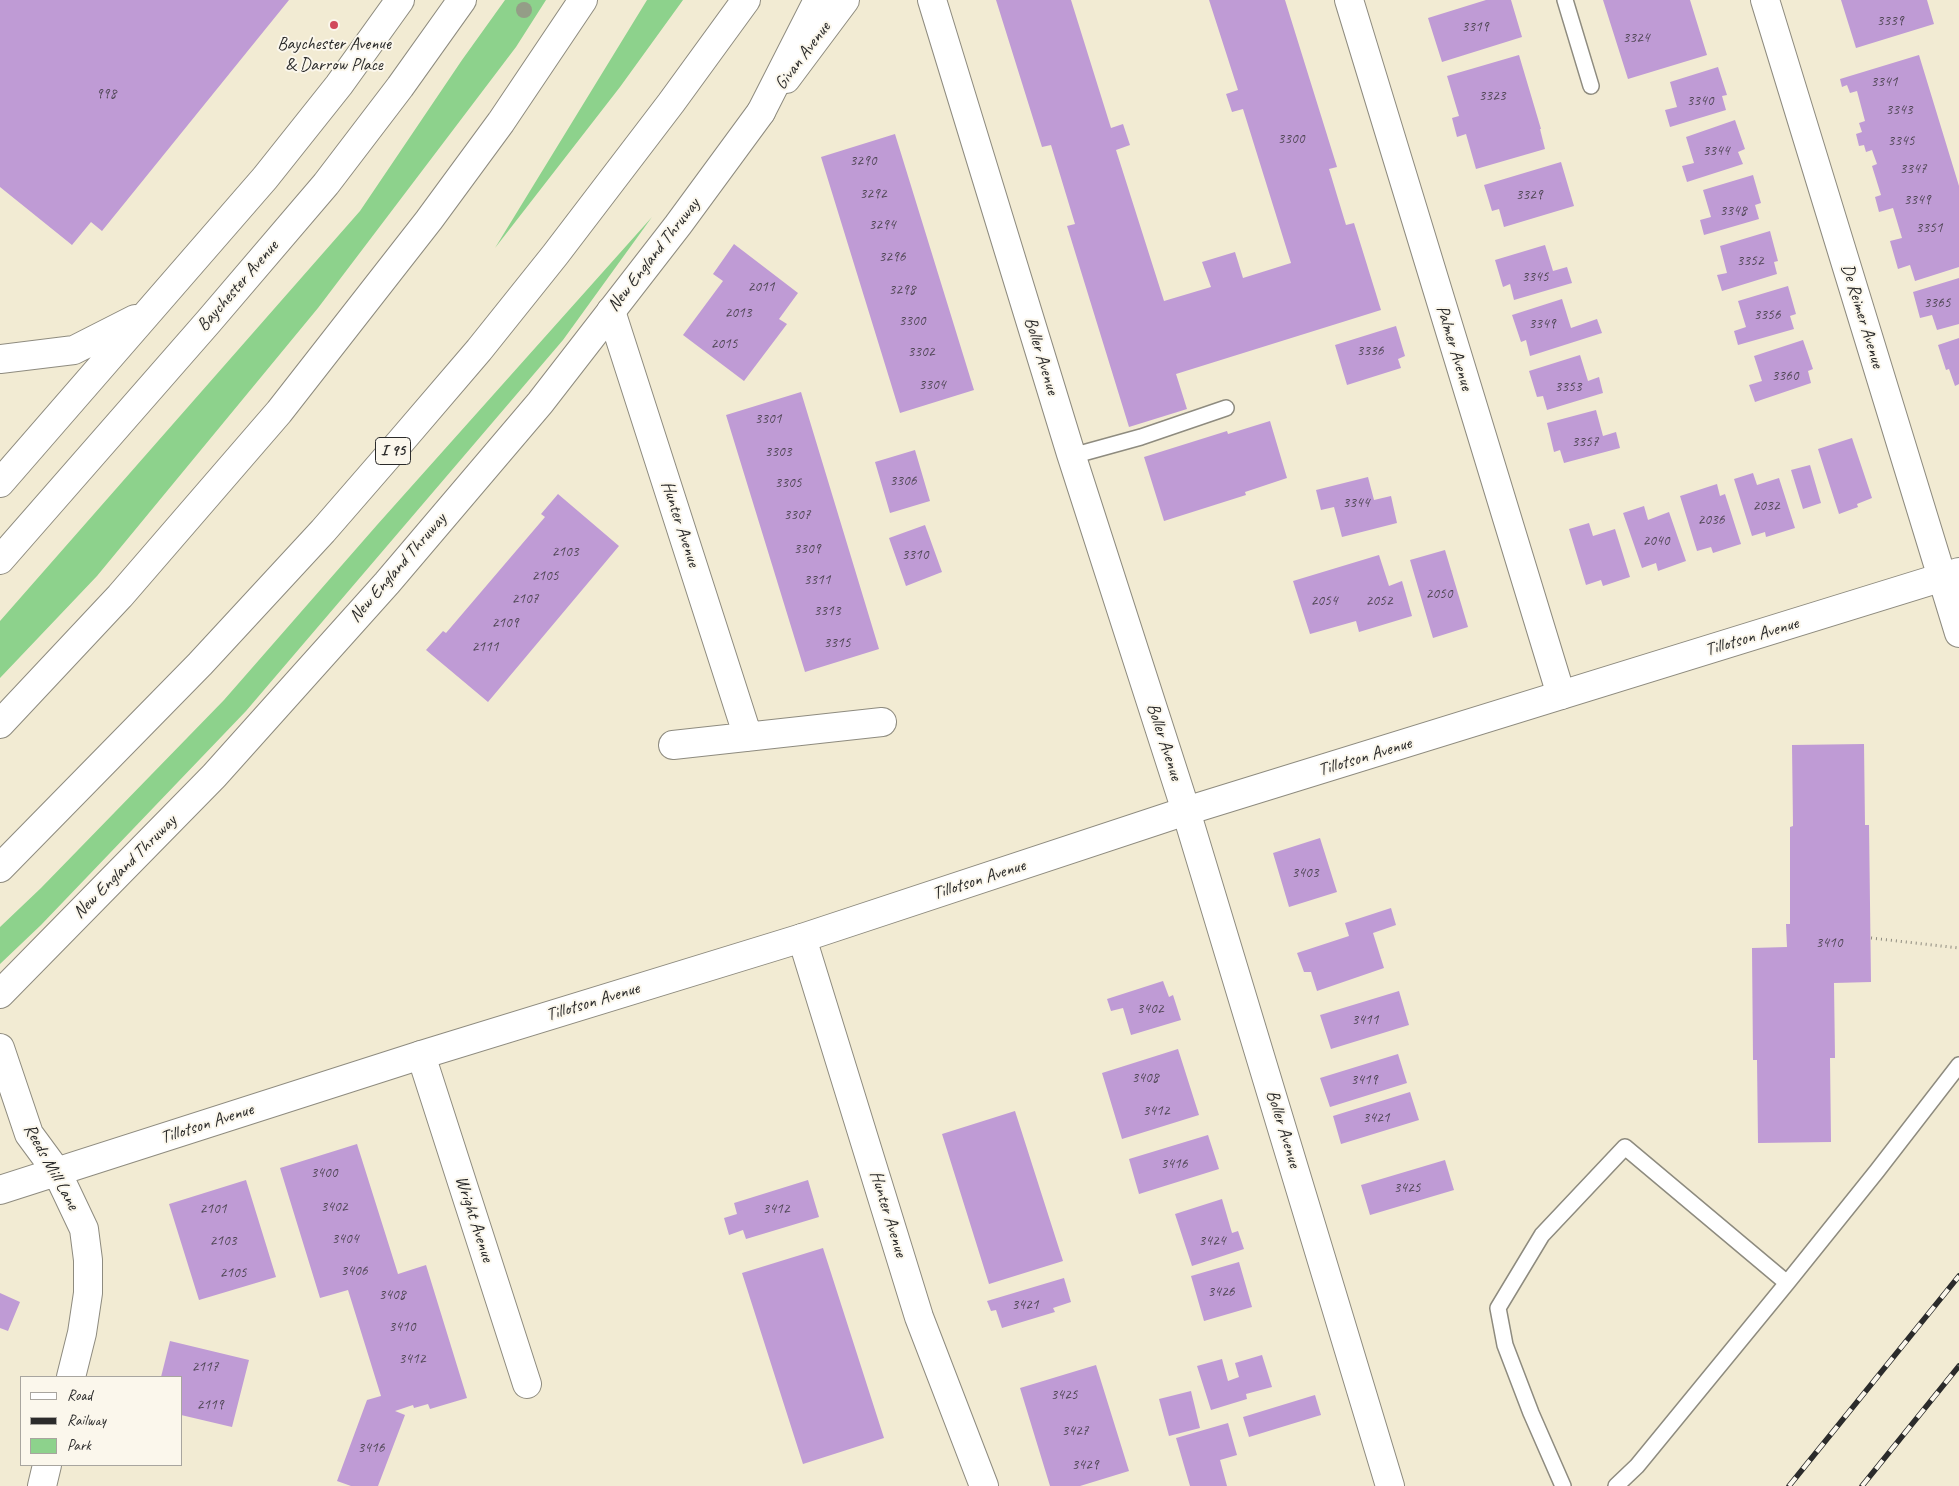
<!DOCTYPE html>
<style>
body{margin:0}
#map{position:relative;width:1959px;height:1486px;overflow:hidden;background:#f2ebd3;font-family:Caveat,sans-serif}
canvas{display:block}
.legend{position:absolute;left:20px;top:1376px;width:162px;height:90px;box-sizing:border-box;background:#fbf7ec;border:1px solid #a8a59f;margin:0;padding:6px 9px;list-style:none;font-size:15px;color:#2b2b2b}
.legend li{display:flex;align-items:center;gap:10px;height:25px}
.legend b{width:25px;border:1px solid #a8a59f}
</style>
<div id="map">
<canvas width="1959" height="1486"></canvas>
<ul class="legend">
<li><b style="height:6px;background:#fff"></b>Road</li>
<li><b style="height:6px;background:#2b2b2b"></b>Railway</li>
<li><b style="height:14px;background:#8dd28c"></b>Park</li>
</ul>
</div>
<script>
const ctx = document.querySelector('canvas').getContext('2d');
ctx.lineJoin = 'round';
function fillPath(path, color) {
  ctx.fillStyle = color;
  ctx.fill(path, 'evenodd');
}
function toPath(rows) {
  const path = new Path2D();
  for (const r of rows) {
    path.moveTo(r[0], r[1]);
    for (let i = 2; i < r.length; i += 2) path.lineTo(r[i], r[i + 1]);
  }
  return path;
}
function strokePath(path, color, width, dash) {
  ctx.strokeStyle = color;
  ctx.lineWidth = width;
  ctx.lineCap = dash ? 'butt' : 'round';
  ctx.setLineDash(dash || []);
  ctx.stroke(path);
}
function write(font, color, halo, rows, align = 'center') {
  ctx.font = font + ' Caveat,sans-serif';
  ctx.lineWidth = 4;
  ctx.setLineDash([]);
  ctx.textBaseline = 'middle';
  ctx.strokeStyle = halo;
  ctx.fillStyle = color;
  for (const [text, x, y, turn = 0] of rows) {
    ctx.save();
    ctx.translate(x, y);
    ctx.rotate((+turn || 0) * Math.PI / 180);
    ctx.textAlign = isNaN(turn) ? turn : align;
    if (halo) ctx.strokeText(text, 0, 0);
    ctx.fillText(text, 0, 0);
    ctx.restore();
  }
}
const green = toPath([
 [505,0,546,0,516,47,318,308,97,576,0,678,0,621,360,211,462,60],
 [647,0,683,0,620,87,495,248],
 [652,217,563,340,246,711,41,925,0,964,0,927,41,888,224,700,377,525]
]);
const building = toPath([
 [0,0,289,0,102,231,91,222,72,245,0,187],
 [996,0,1071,0,1111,128,1123,124,1130,145,1116,150,1164,301,1211,287,1202,262,1235,252,1243,278,1291,263,1243,109,1232,112,1226,94,1238,90,1209,0,1285,0,1337,167,1329,169,1346,225,1354,223,1381,310,1176,374,1187,409,1129,427,1067,226,1075,224,1051,145,1042,147],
 [1486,0,1511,0,1522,37,1442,62,1428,18],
 [1603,0,1690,0,1707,55,1628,79],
 [1841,0,1927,0,1934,24,1856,48],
 [1519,55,1541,129,1540,129,1545,149,1476,169,1466,134,1457,137,1452,118,1459,116,1447,76],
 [1919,55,1959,186,1959,267,1915,281,1910,265,1898,269,1890,241,1902,238,1893,208,1879,212,1875,197,1881,195,1872,166,1877,164,1872,150,1866,152,1864,145,1859,146,1856,134,1862,132,1859,123,1865,121,1857,91,1850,93,1847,85,1842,87,1840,79],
 [1718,67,1727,95,1722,96,1726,110,1670,127,1665,110,1677,107,1670,82],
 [1735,120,1745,149,1738,152,1743,164,1687,182,1682,166,1694,163,1686,137],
 [895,134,974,390,900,413,821,157],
 [1561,162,1574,206,1504,227,1499,209,1492,211,1484,185],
 [1753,175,1761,203,1755,205,1759,219,1704,235,1700,220,1711,217,1703,190],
 [1770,231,1778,261,1774,262,1777,274,1722,291,1717,275,1727,273,1720,246],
 [734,244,798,293,779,319,787,324,744,381,683,335,723,281,713,274],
 [1545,245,1553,271,1567,267,1572,283,1514,300,1510,284,1503,287,1495,260],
 [1959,278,1959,324,1937,330,1932,315,1920,318,1913,292],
 [1788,286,1796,314,1790,316,1794,329,1738,345,1734,331,1746,327,1738,301],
 [1562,299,1571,328,1597,319,1602,333,1530,356,1526,340,1521,342,1512,315],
 [1396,326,1405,356,1398,359,1401,368,1347,385,1335,345],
 [1959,338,1959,384,1955,386,1949,369,1946,370,1938,345],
 [1803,340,1813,369,1808,371,1811,383,1755,402,1749,385,1762,381,1754,356],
 [1580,355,1588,381,1599,377,1603,393,1547,410,1543,396,1537,397,1529,371],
 [801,392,879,649,805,672,726,415],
 [1596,410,1603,436,1616,432,1620,448,1564,463,1560,450,1554,452,1547,423],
 [1270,421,1287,478,1245,492,1246,495,1164,521,1144,457,1227,431,1228,434],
 [1852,438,1872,498,1857,504,1858,507,1839,514,1818,449],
 [915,450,930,501,890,513,875,462],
 [1810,465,1821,503,1803,509,1791,470],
 [1753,473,1757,485,1779,478,1795,528,1766,537,1765,532,1752,536,1734,479],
 [1368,477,1374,500,1391,496,1397,523,1342,537,1334,507,1321,510,1316,490],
 [1717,484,1720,496,1725,494,1741,544,1713,553,1711,547,1697,551,1680,496],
 [558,494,619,546,488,702,426,650,443,631,446,633,545,517,541,514],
 [1644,506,1648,520,1669,512,1686,561,1658,571,1656,563,1642,568,1623,513],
 [1589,523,1593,536,1615,529,1630,577,1603,586,1601,580,1586,585,1569,529],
 [925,525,942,572,906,586,889,538],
 [1445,550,1468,627,1433,638,1410,560],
 [1379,555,1389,586,1402,581,1412,616,1359,632,1356,621,1310,634,1293,581],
 [1864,744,1865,825,1869,825,1871,982,1834,983,1835,1058,1830,1058,1831,1142,1758,1143,1757,1060,1753,1060,1752,948,1787,947,1786,924,1790,924,1790,827,1793,826,1792,745],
 [1320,838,1337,892,1289,907,1273,853],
 [1391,908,1396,925,1373,933,1384,968,1317,991,1311,972,1304,972,1297,953,1349,936,1345,923],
 [1163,981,1169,997,1173,995,1181,1020,1131,1035,1123,1008,1111,1011,1107,999],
 [1399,991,1409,1025,1331,1049,1320,1015],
 [1178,1049,1199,1115,1122,1139,1102,1073],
 [1398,1054,1407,1083,1330,1107,1320,1078],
 [1410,1092,1419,1120,1341,1144,1333,1116],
 [1015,1111,1063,1261,989,1284,942,1134],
 [1208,1135,1219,1169,1139,1194,1129,1159],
 [357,1144,398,1274,426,1265,467,1398,430,1409,428,1404,414,1408,413,1405,395,1411,405,1415,378,1486,351,1486,337,1481,367,1400,381,1396,348,1290,320,1298,280,1168],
 [1445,1160,1454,1190,1370,1215,1361,1185],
 [246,1180,276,1277,199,1300,169,1204],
 [808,1180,819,1217,746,1239,743,1230,729,1235,724,1218,737,1214,734,1203],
 [1222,1199,1232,1233,1238,1231,1244,1249,1192,1266,1175,1214],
 [823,1248,884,1438,803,1464,742,1273],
 [1239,1262,1252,1307,1204,1321,1191,1276],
 [1064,1278,1071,1302,1053,1308,1055,1312,1002,1328,996,1310,991,1311,987,1301],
 [0,1293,20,1302,8,1331,0,1328],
 [170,1341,249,1360,232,1427,181,1415,181,1377,161,1377],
 [1262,1355,1272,1387,1246,1394,1247,1399,1211,1410,1197,1366,1222,1359,1228,1381,1239,1377,1235,1363],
 [1096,1365,1129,1471,1080,1486,1050,1486,1020,1388],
 [1191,1391,1200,1428,1169,1436,1159,1399],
 [1315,1395,1321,1415,1249,1437,1243,1417],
 [1228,1423,1237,1455,1220,1460,1227,1486,1190,1486,1176,1438]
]);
const path = toPath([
 [1871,938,1959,948]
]);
const service = toPath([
 [1565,0,1591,86],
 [1072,456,1141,437,1226,408],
 [1563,1486,1531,1413,1505,1345,1498,1308,1542,1235,1625,1147,1787,1283],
 [1616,1486,1637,1466,1787,1283,1877,1171,1959,1065]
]);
const minor = toPath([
 [932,0,1071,454,1186,811,1390,1486],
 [1349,0,1561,695],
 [1765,0,1959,633],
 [611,311,748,737],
 [673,745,882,722],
 [802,938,919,1317,984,1486],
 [421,1055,527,1384]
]);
const tertiary = toPath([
 [786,79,845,0],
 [0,1048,29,1134,57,1172,84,1229,88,1260,88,1293,82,1333,71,1377],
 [0,1190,421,1055,802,938,1186,811,1959,572],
 [42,1486,47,1465]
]);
const secondary = toPath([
 [0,359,74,350,135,319],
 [0,483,265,178,339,85,400,0],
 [0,560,209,321,326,184,400,87,462,0],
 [0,994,214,776,387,583,540,403,678,225,761,112]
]);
const motorway = toPath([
 [761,112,818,0],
 [0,724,120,596,279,412,429,220,501,122,583,0],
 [0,868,200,664,323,531,402,440,479,350,555,255,671,103,746,0]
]);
const rail = toPath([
 [1789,1486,1959,1276],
 [1862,1486,1959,1366]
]);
const trees = [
 [524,10]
];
const markers = [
 [334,25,5,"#d1495b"]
];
const numberNames = [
 ["3339",1890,21],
 ["3319",1475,27],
 ["3324",1636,38],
 ["3341",1884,82],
 ["998",106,94],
 ["3323",1492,96],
 ["3340",1700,101],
 ["3343",1899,110],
 ["3300",1291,139],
 ["3345",1901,141],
 ["3344",1716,151],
 ["3290",863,161],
 ["3347",1913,169],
 ["3292",873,194],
 ["3329",1529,195],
 ["3349",1917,200],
 ["3348",1733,211],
 ["3294",882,225],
 ["3351",1929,228],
 ["3296",892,257],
 ["3352",1750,261],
 ["3345",1535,277],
 ["2011",761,287],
 ["3298",902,290],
 ["3365",1937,303],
 ["2013",738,313],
 ["3356",1767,315],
 ["3300",912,321],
 ["3349",1542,324],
 ["2015",724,344],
 ["3336",1370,351],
 ["3302",921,352],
 ["3360",1785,376],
 ["3304",932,385],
 ["3353",1568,387],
 ["3301",768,419],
 ["3357",1585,442],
 ["3303",778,452],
 ["3306",903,481],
 ["3305",788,483],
 ["3344",1356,503],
 ["2032",1766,506],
 ["3307",797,515],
 ["2036",1711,520],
 ["2040",1656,541],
 ["3309",807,549],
 ["2103",565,552],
 ["3310",915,555],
 ["2105",545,576],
 ["3311",817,580],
 ["2050",1439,594],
 ["2107",525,599],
 ["2054",1324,601],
 ["2052",1379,601],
 ["3313",827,611],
 ["2109",505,623],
 ["3315",837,643],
 ["2111",485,647],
 ["3403",1305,873],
 ["3410",1829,943],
 ["3402",1150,1009],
 ["3411",1365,1020],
 ["3408",1145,1078],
 ["3419",1364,1080],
 ["3412",1156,1111],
 ["3421",1376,1118],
 ["3416",1174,1164],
 ["3400",324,1173],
 ["3425",1407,1188],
 ["3402",334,1207],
 ["2101",213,1209],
 ["3412",776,1209],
 ["3404",345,1239],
 ["2103",223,1241],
 ["3424",1212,1241],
 ["3406",354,1271],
 ["2105",233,1273],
 ["3426",1221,1292],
 ["3408",392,1295],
 ["3421",1025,1305],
 ["3410",402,1327],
 ["3412",412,1359],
 ["2117",205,1367],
 ["3425",1064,1395],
 ["2119",210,1405],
 ["3427",1075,1431],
 ["3416",371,1448],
 ["3429",1085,1465]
];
const shields = [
 [393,451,35]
];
const shieldNames = [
 ["I 95",393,451]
];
const poiNames = [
 ["Baychester Avenue",334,44],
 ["& Darrow Place",334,65]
];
const streetNames = [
 ["Givan Avenue",803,56,-53],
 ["New England Thruway",654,255,-52],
 ["Baychester Avenue",238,286,-49],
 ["De Reimer Avenue",1862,316,73],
 ["Palmer Avenue",1454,348,73],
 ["Boller Avenue",1041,356,73],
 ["Hunter Avenue",680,524,72],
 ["New England Thruway",398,568,-49],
 ["Tillotson Avenue",1752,637,-17],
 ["Boller Avenue",1164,742,72],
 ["Tillotson Avenue",1365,757,-17],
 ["New England Thruway",125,867,-45],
 ["Tillotson Avenue",979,880,-18],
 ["Tillotson Avenue",593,1002,-17],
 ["Tillotson Avenue",207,1124,-18],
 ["Boller Avenue",1283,1129,73],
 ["Reeds Mill Lane",51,1167,61],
 ["Hunter Avenue",888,1214,73],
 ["Wright Avenue",474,1219,72]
];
fillPath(green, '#8dd28c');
fillPath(building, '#bf9bd5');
strokePath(service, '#8e8b7f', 18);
strokePath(minor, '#8e8b7f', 30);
strokePath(tertiary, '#8e8b7f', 30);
strokePath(secondary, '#8e8b7f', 30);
strokePath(motorway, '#8e8b7f', 30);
strokePath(path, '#8e8b7f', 3, [1, 4]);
strokePath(service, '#fff', 15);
strokePath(minor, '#fff', 28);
strokePath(tertiary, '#fff', 28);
strokePath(secondary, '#fff', 28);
strokePath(motorway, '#fff', 28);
strokePath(rail, '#2b2b2b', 5.5);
strokePath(rail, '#fbf7ec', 4, [11]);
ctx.fillStyle = '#949d87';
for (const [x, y] of trees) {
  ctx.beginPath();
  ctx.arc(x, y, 8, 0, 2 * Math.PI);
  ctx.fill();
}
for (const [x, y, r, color] of markers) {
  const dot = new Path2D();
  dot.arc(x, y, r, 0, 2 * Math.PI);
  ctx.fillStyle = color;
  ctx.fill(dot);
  strokePath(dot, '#fbf7ec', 2);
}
write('15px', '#504756', null, numberNames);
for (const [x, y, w] of shields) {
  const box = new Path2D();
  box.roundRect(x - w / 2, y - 13.5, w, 27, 4);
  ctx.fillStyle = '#fbf7ec';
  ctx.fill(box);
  strokePath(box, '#2b2b2b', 1);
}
write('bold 16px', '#2b2b2b', null, shieldNames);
write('18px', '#2b2b2b', '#fbf7ec', poiNames);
write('18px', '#2b2b2b', '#fbf7ec', streetNames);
</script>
